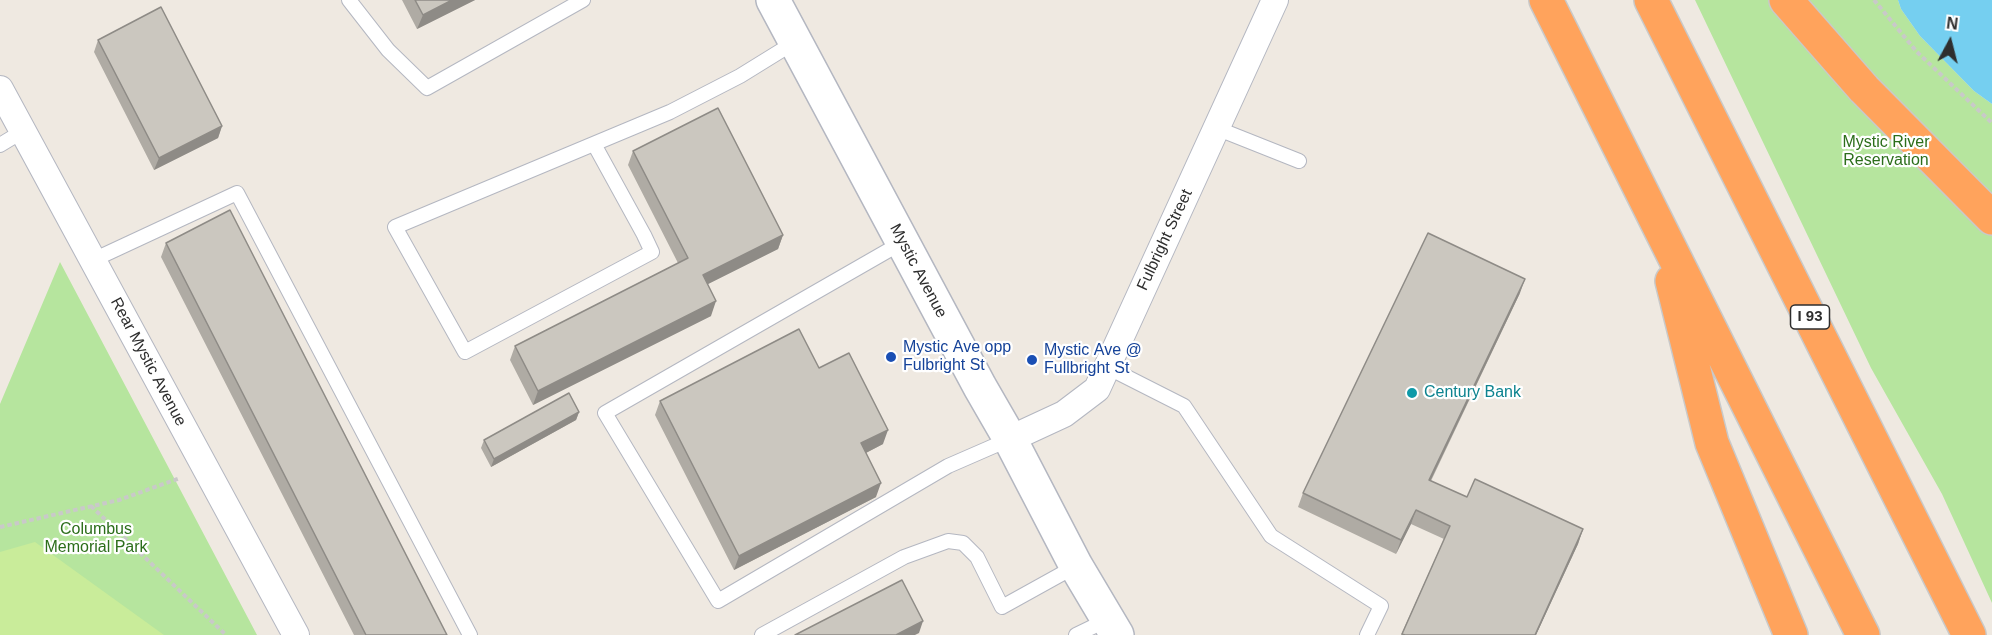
<!DOCTYPE html>
<style>
body{margin:0}
#map{position:relative;width:1992px;height:635px;overflow:hidden;background:#efe9e1;font-family:Arial,sans-serif}
canvas{display:block}
.north{position:absolute;left:1920px;top:12px;width:60px;height:60px;-webkit-text-stroke:4px #fff;paint-order:stroke;rotate:7deg;font-size:16px;font-weight:700;line-height:24px;text-align:center;color:#2e2e2e}
.north::after{content:'';display:block;margin:auto;width:21px;height:27px;background:#2e2e2e;clip-path:polygon(50% 0,100% 100%,50% 72%,0 100%)}
</style>
<div id="map">
<canvas width="1992" height="635"></canvas>
<div class="north">N</div>
</div>
<script>
const ctx = document.querySelector('canvas').getContext('2d');
ctx.lineJoin = 'round';
function fillPath(path, color) {
  ctx.fillStyle = color;
  ctx.fill(path, 'evenodd');
}
function toPath(rows) {
  const path = new Path2D();
  for (const r of rows) {
    path.moveTo(r[0], r[1]);
    for (let i = 2; i < r.length; i += 2) path.lineTo(r[i], r[i + 1]);
  }
  return path;
}
function strokePath(path, color, width, dash) {
  ctx.strokeStyle = color;
  ctx.lineWidth = width;
  ctx.lineCap = dash ? 'butt' : 'round';
  ctx.setLineDash(dash || []);
  ctx.stroke(path);
}
function write(font, color, halo, rows, align = 'center') {
  ctx.font = font + ' Arial,sans-serif';
  ctx.lineWidth = 4.5;
  ctx.setLineDash([]);
  ctx.textBaseline = 'middle';
  ctx.strokeStyle = halo;
  ctx.fillStyle = color;
  for (const [text, x, y, turn = 0] of rows) {
    ctx.save();
    ctx.translate(x, y);
    ctx.rotate((+turn || 0) * Math.PI / 180);
    ctx.textAlign = isNaN(turn) ? turn : align;
    if (halo) ctx.strokeText(text, 0, 0);
    ctx.fillText(text, 0, 0);
    ctx.restore();
  }
}
const green = toPath([
 [1695,0,1898,0,1901,9,1920,36,1974,91,1992,104,1992,603,1942,494,1871,368],
 [60,262,257,635,0,635,0,404]
]);
const pitch = toPath([
 [35,542,164,635,0,635,0,552]
]);
const water = toPath([
 [1898,0,1992,0,1992,104,1974,91,1920,36,1901,9]
]);
const path = toPath([
 [1874,0,1917,52,1992,123],
 [91,506,226,635],
 [0,527,119,500,180,478]
]);
const lane = toPath([
 [349,0,388,50,427,88,583,0],
 [1216,128,1299,161],
 [594,144,644,235,652,252,465,352,395,227,670,112,740,76,795,42],
 [0,145,23,131],
 [903,242,605,413,718,601,948,466,1010,439],
 [93,260,237,193,470,635],
 [1107,367,1184,406,1271,536,1381,606,1367,635],
 [762,635,904,557,948,541,963,543,977,557,1002,607,1076,566],
 [1076,635,1109,619]
]);
const street = toPath([
 [0,89,296,635],
 [1010,439,1064,414,1097,389,1275,0]
]);
const secondary = toPath([
 [773,0,980,387,1010,439,1076,566,1117,635]
]);
const highway = toPath([
 [1546,0,1863,635],
 [1651,0,1969,635],
 [1786,0,1864,89,1992,218],
 [1672,281,1712,443,1791,635]
]);
const wall = toPath([
 [402,0,475,0,417,29],
 [98,40,222,126,218,138,154,170,94,52],
 [633,151,783,235,778,249,708,284,711,316,533,405,510,360,515,346,678,263,628,165],
 [166,243,447,635,354,635,161,257],
 [1520,293,1431,481,1467,497,1583,529,1578,544,1536,635,1401,635,1444,539,1411,524,1396,554,1298,507,1303,493],
 [819,368,883,444,866,453,876,497,734,570,655,415,660,401],
 [579,412,576,420,491,467,481,448,484,440]
]);
const shadedWall = toPath([
 [452,0,475,0,417,29,423,15],
 [222,126,218,138,154,170,159,158],
 [783,235,778,249,698,289,703,275],
 [1525,279,1520,293,1424,494,1429,480],
 [716,301,711,316,533,405,538,391],
 [579,412,576,420,491,467,494,459],
 [888,430,883,444,856,458,861,443],
 [881,483,876,497,734,570,739,556],
 [1416,510,1411,524,1396,554,1401,540],
 [1583,529,1578,544,1536,635,1535,635],
 [923,621,919,633,915,635,896,635]
]);
const building = toPath([
 [415,0,452,0,423,15,415,0],
 [161,7,222,126,159,158,98,40,161,7],
 [718,108,783,235,703,275,716,301,538,391,515,346,688,258,633,151,718,108],
 [230,210,447,635,366,635,166,243,230,210],
 [1428,233,1525,279,1429,480,1467,497,1475,479,1583,529,1535,635,1405,635,1402,634,1450,526,1416,510,1401,540,1303,493,1428,233],
 [799,329,819,368,849,353,888,430,861,443,881,483,739,556,660,401,799,329],
 [569,393,579,412,494,459,484,440,569,393],
 [902,580,923,621,896,635,795,635,902,580]
]);
const markers = [
 [891,357,6,"#1a4fb4"],
 [1032,360,6,"#1a4fb4"],
 [1412,393,6,"#0f9aa8"]
];
const shields = [
 [1810,317,39]
];
const shieldNames = [
 ["I 93",1810,317]
];
const parkNames = [
 ["Mystic River",1886,143],
 ["Reservation",1886,161],
 ["Columbus",96,530],
 ["Memorial Park",96,548]
];
const streetNames = [
 ["Fulbright Street",1165,240,-65],
 ["Mystic Avenue",918,271,62],
 ["Rear Mystic Avenue",148,362,62]
];
const transitNames = [
 ["Mystic Ave opp",903,348],
 ["Fulbright St",903,366],
 ["Mystic Ave @",1044,351],
 ["Fullbright St",1044,369]
];
const cultureNames = [
 ["Century Bank",1424,393]
];
fillPath(green, '#b6e59e');
fillPath(pitch, '#c9ec9a');
fillPath(water, '#75cff0');
strokePath(lane, '#b4b7c1', 16);
strokePath(street, '#b4b7c1', 28);
strokePath(secondary, '#b4b7c1', 36);
strokePath(highway, '#c9c9c9', 36);
strokePath(path, '#c9c9c9', 4, [4.5, 3]);
strokePath(lane, '#fff', 14);
strokePath(street, '#fff', 26);
strokePath(secondary, '#fff', 33);
strokePath(highway, '#ffa35c', 33);
fillPath(wall, '#afaba4');
fillPath(shadedWall, '#8e8b86');
fillPath(building, '#cbc7bf');
strokePath(building, '#8e8b86', 1.5);
for (const [x, y, r, color] of markers) {
  const dot = new Path2D();
  dot.arc(x, y, r, 0, 2 * Math.PI);
  ctx.fillStyle = color;
  ctx.fill(dot);
  strokePath(dot, '#fff', 2);
}
for (const [x, y, w] of shields) {
  const box = new Path2D();
  box.roundRect(x - w / 2, y - 12, w, 24, 4.5);
  ctx.fillStyle = '#fff';
  ctx.fill(box);
  strokePath(box, '#2e2e2e', 1.5);
}
write('bold 15px', '#2e2e2e', null, shieldNames);
write('16px', '#2c6e1b', '#fff', parkNames);
write('16px', '#2e2e2e', '#fff', streetNames);
write('16px', '#164399', '#fff', transitNames, 'left');
write('16px', '#0d838f', '#fff', cultureNames, 'left');
</script>
